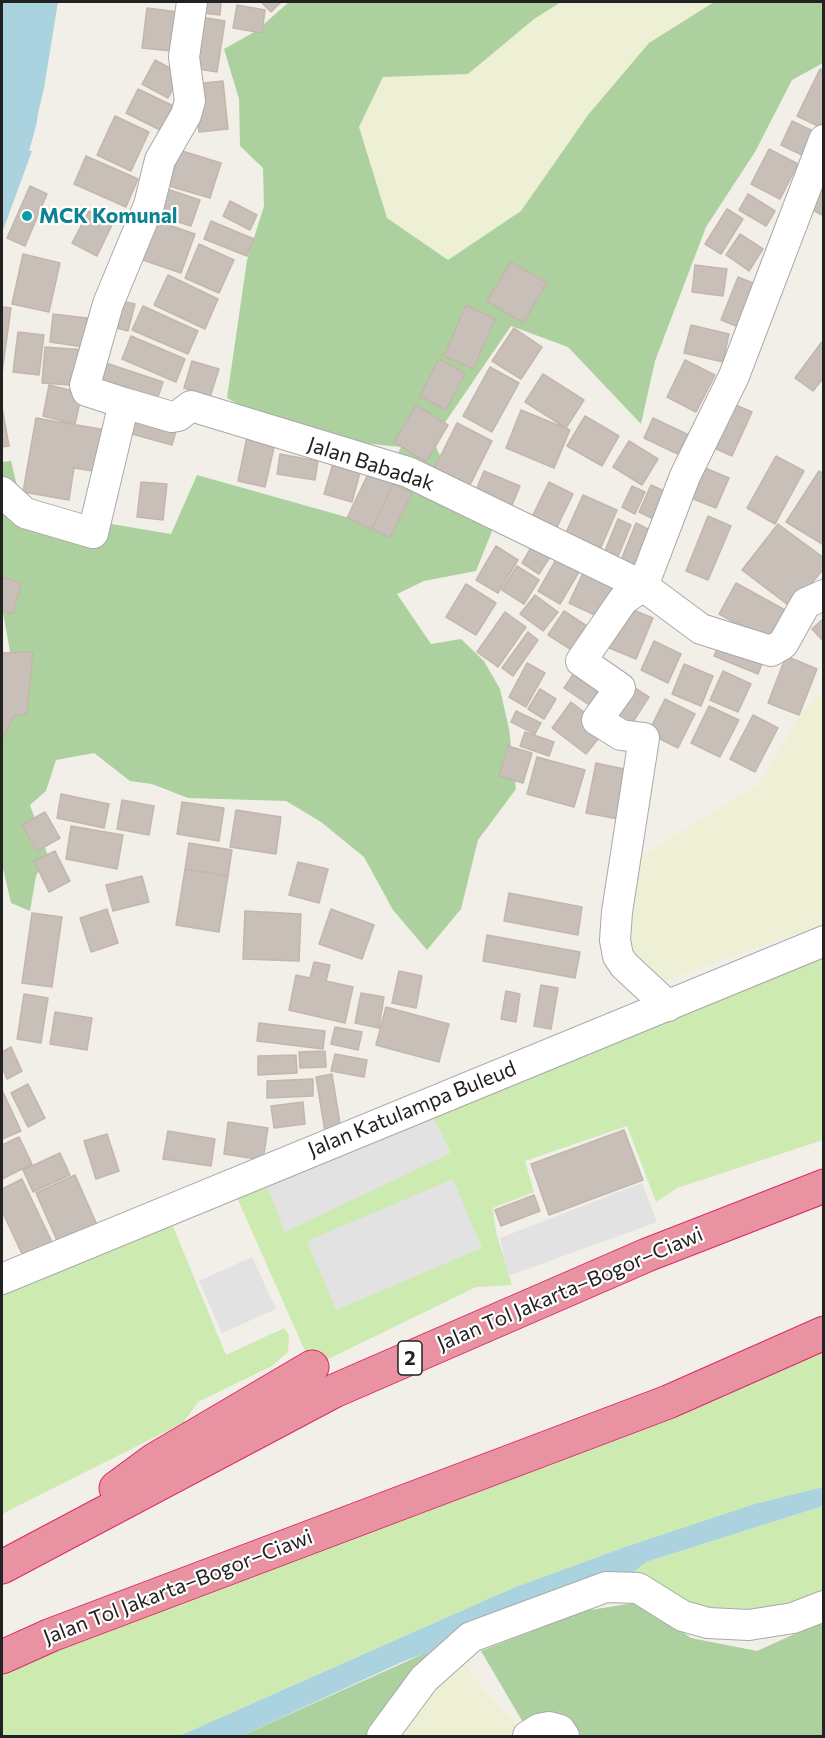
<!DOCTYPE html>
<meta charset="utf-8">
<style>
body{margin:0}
#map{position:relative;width:825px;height:1738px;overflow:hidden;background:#f2efe9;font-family:Commissioner,sans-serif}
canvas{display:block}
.frame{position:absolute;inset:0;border:3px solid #222;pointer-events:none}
</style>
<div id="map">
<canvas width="825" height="1738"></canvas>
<div class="frame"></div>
</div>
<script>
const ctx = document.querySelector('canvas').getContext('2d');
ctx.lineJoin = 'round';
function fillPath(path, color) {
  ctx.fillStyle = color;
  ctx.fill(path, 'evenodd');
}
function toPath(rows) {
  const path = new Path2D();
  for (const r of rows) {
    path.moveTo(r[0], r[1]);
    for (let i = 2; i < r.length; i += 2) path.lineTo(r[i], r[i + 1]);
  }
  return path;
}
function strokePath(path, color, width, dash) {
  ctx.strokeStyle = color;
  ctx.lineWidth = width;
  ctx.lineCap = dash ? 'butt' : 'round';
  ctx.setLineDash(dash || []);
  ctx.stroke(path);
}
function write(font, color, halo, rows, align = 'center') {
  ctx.font = font + ' Commissioner,sans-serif';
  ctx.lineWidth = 4.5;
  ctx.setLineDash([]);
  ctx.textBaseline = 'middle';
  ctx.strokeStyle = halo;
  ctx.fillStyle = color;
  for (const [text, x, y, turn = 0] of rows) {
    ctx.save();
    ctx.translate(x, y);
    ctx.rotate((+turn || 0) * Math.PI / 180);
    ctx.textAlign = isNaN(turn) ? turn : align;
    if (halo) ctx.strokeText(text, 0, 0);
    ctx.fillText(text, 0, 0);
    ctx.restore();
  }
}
const farmland = toPath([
 [519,2,723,2,406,373,329,180,374,65],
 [823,691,823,924,625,995,638,858,758,785,801,714],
 [462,1659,477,1682,528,1736,392,1736]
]);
const grass = toPath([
 [823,940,823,1140,677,1188,656,1202,627,1126,525,1161,534,1192,493,1208,496,1232,512,1285,476,1287,312,1367,231,1184],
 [165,1207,226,1355,284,1328,289,1335,288,1352,272,1366,198,1402,183,1423,2,1514,2,1278],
 [823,1333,823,1487,752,1506,625,1547,513,1588,179,1736,2,1736,2,1657],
 [823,1506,823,1606,749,1625,619,1584,646,1562]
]);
const forest = toPath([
 [289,2,561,2,534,19,468,74,383,77,359,127,387,218,448,260,521,211,588,115,649,43,714,2,823,2,823,63,792,80,755,152,706,227,655,361,641,424,568,347,511,326,433,440,447,471,492,526,492,531,476,571,424,581,397,594,431,644,461,639,484,661,500,689,509,729,516,789,478,840,461,909,427,950,393,910,364,857,321,822,286,801,188,798,152,784,130,781,94,753,56,760,46,791,30,805,48,856,36,876,30,911,11,903,2,864,2,706,16,685,2,607,2,462,11,461,21,502,64,516,171,534,197,475,364,522,401,447,293,436,227,398,247,260,264,206,263,168,240,146,239,99,224,49,256,31],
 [640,1602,691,1638,757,1651,823,1621,823,1736,531,1736,481,1651,584,1611],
 [423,1654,437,1654,392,1736,241,1736]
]);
const parking = toPath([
 [427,1104,451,1153,285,1232,261,1172],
 [453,1179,482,1248,336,1310,307,1241],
 [642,1183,657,1222,508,1276,500,1238],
 [252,1257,276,1309,222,1333,199,1281]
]);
const water = toPath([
 [2,2,58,2,44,88,31,143,2,133],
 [2,142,32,151,2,233],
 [823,1487,823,1506,646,1562,619,1584,437,1654,423,1654,402,1662,241,1736,179,1736,513,1588,625,1547,755,1504]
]);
const river = toPath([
 [2,159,13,119,29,2]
]);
const building = toPath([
 [196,2,221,2,220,15,194,12,196,2],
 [261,2,281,2,271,12,261,2],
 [237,5,265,10,262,33,233,28,237,5],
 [147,8,187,13,182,52,142,48,147,8],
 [201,17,225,21,217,72,192,68,201,17],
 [155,60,181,74,168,98,142,84,155,60],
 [820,69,824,71,824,119,820,127,797,116,820,69],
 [223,81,228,129,199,132,194,84,223,81],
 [138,89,184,111,172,136,126,113,138,89],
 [115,116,149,132,131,171,97,155,115,116],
 [792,121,815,132,804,156,781,145,792,121],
 [769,149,798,164,780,199,751,184,769,149],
 [179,150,221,163,210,198,169,186,179,150],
 [86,156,138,179,126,207,74,184,86,156],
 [823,158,824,212,822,215,801,204,823,158],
 [30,186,47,194,25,246,7,238,30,186],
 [161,187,200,200,191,226,153,214,161,187],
 [748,194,775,211,766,226,739,210,748,194],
 [230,201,257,215,250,230,223,216,230,201],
 [727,209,743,219,721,254,705,244,727,209],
 [89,211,113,223,97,256,72,243,89,211],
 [148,218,195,234,181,273,134,257,148,218],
 [211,221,254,239,247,256,204,239,211,221],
 [740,234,763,249,749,271,726,255,740,234],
 [199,244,234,260,219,293,185,278,199,244],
 [23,254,60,263,49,312,12,304,23,254],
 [511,262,547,283,523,323,487,301,511,262],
 [695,265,727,269,723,296,692,292,695,265],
 [168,275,218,299,205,329,154,305,168,275],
 [738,277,758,285,741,328,721,320,738,277],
 [112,299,135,304,128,331,106,325,112,299],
 [466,305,495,319,473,369,444,356,466,305],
 [143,306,198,331,188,354,132,330,143,306],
 [2,307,11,308,2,373,2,307],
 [53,314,95,319,91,348,50,342,53,314],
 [691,325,729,334,723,362,684,353,691,325],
 [514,328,542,347,521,379,492,361,514,328],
 [18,332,44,335,39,375,13,372,18,332],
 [131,336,185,359,176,382,122,359,131,336],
 [824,339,824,377,813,391,795,378,824,339],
 [45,347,86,350,83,386,42,383,45,347],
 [439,359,465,373,446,410,420,396,439,359],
 [685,360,715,375,696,412,667,397,685,360],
 [192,361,219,369,210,397,184,388,192,361],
 [103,362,163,382,154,409,94,389,103,362],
 [490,367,519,383,492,432,463,416,490,367],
 [543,374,584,400,566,428,525,402,543,374],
 [49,385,82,393,75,424,43,416,49,385],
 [729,402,752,412,732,456,710,446,729,402],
 [416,405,448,425,426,462,394,442,416,405],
 [2,407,9,446,2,447,2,407],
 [131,408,179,421,172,445,125,432,131,408],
 [521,410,570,430,554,468,506,448,521,410],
 [585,416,619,436,602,466,567,446,585,416],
 [36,418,106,430,99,472,74,468,69,500,23,492,36,418],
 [653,418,691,436,682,456,644,438,653,418],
 [457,423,492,441,467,491,432,473,457,423],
 [247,437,275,443,265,487,238,481,247,437],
 [629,441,658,459,642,485,613,467,629,441],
 [280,454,318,461,315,480,277,474,280,454],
 [776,456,804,471,775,524,747,508,776,456],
 [335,457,362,465,352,502,324,494,335,457],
 [698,465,729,478,716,508,686,496,698,465],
 [484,471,520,486,510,510,474,495,484,471],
 [819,471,824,474,824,545,786,522,819,471],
 [369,472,393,484,372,529,347,518,369,472],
 [141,482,167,484,163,520,137,517,141,482],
 [549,482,573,494,555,531,531,519,549,482],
 [393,484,412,493,390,538,372,529,393,484],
 [651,485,669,493,656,520,639,512,651,485],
 [632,486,645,492,635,514,622,507,632,486],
 [583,495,617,510,599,552,564,537,583,495],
 [708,516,731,526,708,580,686,571,708,516],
 [618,519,631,525,617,559,604,553,618,519],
 [636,523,650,530,634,570,619,565,636,523],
 [778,524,824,558,824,568,792,608,742,570,778,524],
 [535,541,553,552,539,574,522,563,535,541],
 [496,546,518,560,498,593,476,580,496,546],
 [558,556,580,570,560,604,538,591,558,556],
 [517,566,539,580,524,604,502,590,517,566],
 [584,571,614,586,599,617,569,603,584,571],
 [2,577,21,583,13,614,2,610,2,577],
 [736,583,785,610,768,641,719,614,736,583],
 [466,584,496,603,476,635,446,617,466,584],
 [535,595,558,612,543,631,520,614,535,595],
 [623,606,653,618,636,659,607,647,623,606],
 [564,611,593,630,578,654,548,635,564,611],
 [505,612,526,627,498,667,477,652,505,612],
 [824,618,824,642,812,629,824,618],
 [528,632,538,640,513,676,502,668,528,632],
 [721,639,765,656,758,674,714,656,721,639],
 [654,641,681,654,668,683,641,670,654,641],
 [33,652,27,713,13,717,2,739,2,653,33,652],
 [786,656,817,669,799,715,768,703,786,656],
 [527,663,545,673,526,707,509,697,527,663],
 [684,664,713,676,701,706,672,694,684,664],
 [578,667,616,692,601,713,564,688,578,667],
 [723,671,751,684,738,712,710,700,723,671],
 [627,683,649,697,627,731,605,718,627,683],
 [540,689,556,699,544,719,528,709,540,689],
 [665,699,695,714,678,748,648,733,665,699],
 [571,702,606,729,586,754,552,728,571,702],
 [709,706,739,720,720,757,691,743,709,706],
 [516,711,541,723,535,734,511,722,516,711],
 [753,715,778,728,755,772,730,759,753,715],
 [525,732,554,742,549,756,520,746,525,732],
 [508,746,532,753,523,783,499,776,508,746],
 [537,757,585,770,574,807,527,794,537,757],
 [596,763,638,772,629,821,586,813,596,763],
 [61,794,109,804,104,828,57,818,61,794],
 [122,800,154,806,149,835,117,829,122,800],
 [182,802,224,808,219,841,177,834,182,802],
 [236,810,281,817,276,854,230,847,236,810],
 [45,812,60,838,37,851,22,825,45,812],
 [71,826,123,835,117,869,66,859,71,826],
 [189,843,232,850,228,876,185,869,189,843],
 [55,851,70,881,49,892,34,861,55,851],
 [298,862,328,869,319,903,289,895,298,862],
 [185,869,228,876,219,932,176,925,185,869],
 [142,876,149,902,113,911,106,885,142,876],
 [509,893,582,907,578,935,504,921,509,893],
 [107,909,118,943,91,952,80,918,107,909],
 [331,909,374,925,362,959,319,944,331,909],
 [245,911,301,914,299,961,243,959,245,911],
 [32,913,62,917,52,987,22,983,32,913],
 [487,935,580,952,575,978,483,961,487,935],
 [314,962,330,965,326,981,353,987,345,1023,289,1010,296,975,310,978,314,962],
 [399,971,422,976,416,1008,392,1003,399,971],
 [541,985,558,988,551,1029,534,1026,541,985],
 [506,991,520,994,516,1022,501,1019,506,991],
 [361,993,384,997,379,1028,355,1023,361,993],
 [24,994,48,998,41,1043,17,1039,24,994],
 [386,1007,449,1024,439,1062,376,1045,386,1007],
 [55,1012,92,1018,87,1050,50,1044,55,1012],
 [259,1023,325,1031,323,1049,257,1041,259,1023],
 [335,1027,362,1032,358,1050,331,1044,335,1027],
 [11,1047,22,1071,7,1079,2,1067,2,1052,11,1047],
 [325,1051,326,1067,300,1068,299,1052,325,1051],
 [335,1054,367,1060,364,1077,331,1071,335,1054],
 [296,1055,297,1073,258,1075,258,1056,296,1055],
 [332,1074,341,1129,325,1132,316,1077,332,1074],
 [313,1079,313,1096,267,1098,267,1081,313,1079],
 [28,1084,45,1118,28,1127,11,1093,28,1084],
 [3,1092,21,1131,2,1139,2,1093,3,1092],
 [303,1102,305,1124,274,1128,271,1106,303,1102],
 [228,1122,268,1128,263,1160,224,1154,228,1122],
 [624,1130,643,1180,549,1215,531,1164,624,1130],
 [168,1131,215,1139,211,1166,163,1159,168,1131],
 [107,1134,119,1171,96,1179,84,1141,107,1134],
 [19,1137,32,1164,2,1179,2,1145,19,1137],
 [60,1153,70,1175,33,1192,23,1170,60,1153],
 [75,1175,98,1227,59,1245,36,1193,75,1175],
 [22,1179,52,1242,23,1256,2,1211,2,1189,22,1179],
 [534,1195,540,1211,501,1226,495,1210,534,1195]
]);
const minor = toPath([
 [124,403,172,417,178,416,191,406,408,472,643,586,701,629,771,651,783,644,806,603,824,595],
 [2,492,25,513,93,533,124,403,87,391,85,385,108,304,149,205,160,160,186,115,190,101,184,57,192,2],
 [643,586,623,600,581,661,620,688,597,720,621,735,644,738,617,912,615,940,618,956,624,965,668,1006],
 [643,586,685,476,734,376,824,140],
 [2,1279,824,941],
 [382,1736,424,1679,471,1637,606,1587,638,1588,683,1616,708,1623,749,1625,793,1618,824,1606],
 [528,1736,539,1729,549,1727,560,1730,564,1736]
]);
const highway = toPath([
 [116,1488,154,1460,312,1367],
 [2,1567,334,1391,647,1255,824,1186],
 [2,1657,51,1635,668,1402,824,1333]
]);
const markers = [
 [27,216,6,"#0f9aa8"]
];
const shields = [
 [410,1358,24]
];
const shieldNames = [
 ["2",410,1358]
];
const cultureNames = [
 ["MCK Komunal",39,216]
];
const streetNames = [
 ["Jalan Babadak",371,464,18],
 ["Jalan Katulampa Buleud",412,1109,-22],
 ["Jalan Tol Jakarta–Bogor–Ciawi",570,1289,-23],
 ["Jalan Tol Jakarta–Bogor–Ciawi",178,1587,-21]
];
fillPath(farmland, '#eef0d5');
fillPath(grass, '#cdebb0');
fillPath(forest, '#add19e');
fillPath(parking, '#e2e2e2');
fillPath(water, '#aad3df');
strokePath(river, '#aad3df', 48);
fillPath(building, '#c7bfb8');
strokePath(building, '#c4b6ab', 1.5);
strokePath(minor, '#a9a9a9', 32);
strokePath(highway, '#dc2a67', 35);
strokePath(minor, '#fff', 30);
strokePath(highway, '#e892a2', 33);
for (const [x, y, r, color] of markers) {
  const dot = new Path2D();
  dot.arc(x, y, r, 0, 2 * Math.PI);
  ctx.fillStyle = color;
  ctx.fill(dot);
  strokePath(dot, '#fff', 2);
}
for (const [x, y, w] of shields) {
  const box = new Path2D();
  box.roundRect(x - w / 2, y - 17, w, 34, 4.5);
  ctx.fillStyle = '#fff';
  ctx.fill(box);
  strokePath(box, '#222', 1.5);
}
write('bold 20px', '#222', null, shieldNames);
write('bold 21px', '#0d838f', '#fff', cultureNames, 'left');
write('21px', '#222', '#fff', streetNames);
</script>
